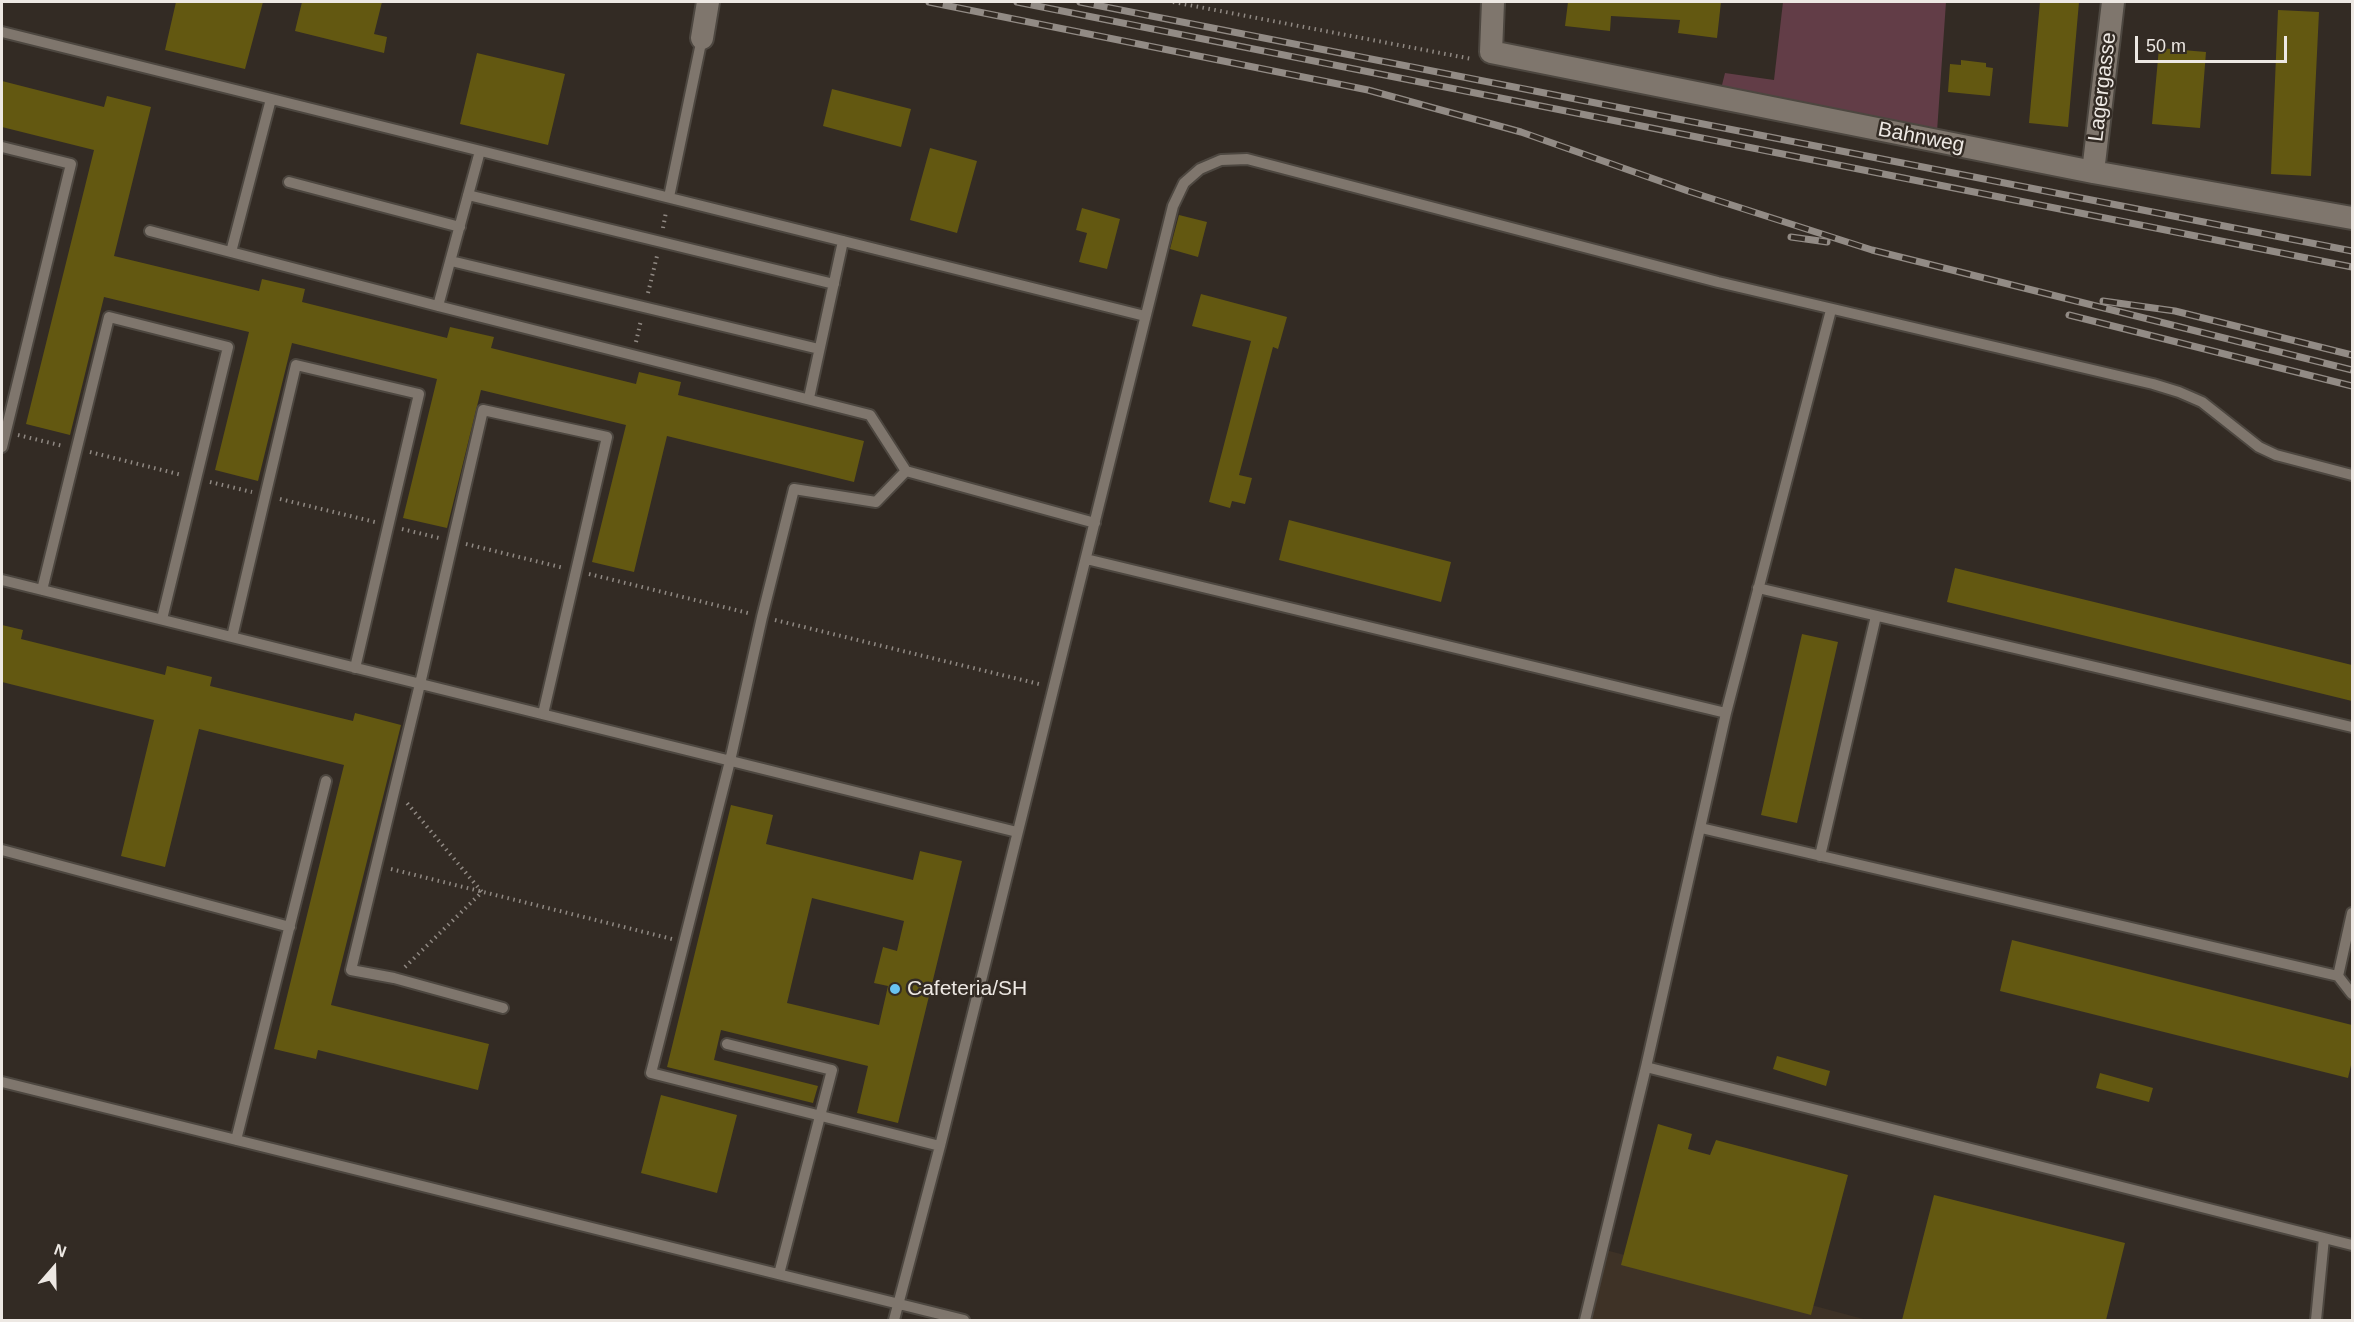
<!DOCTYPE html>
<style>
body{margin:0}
#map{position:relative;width:2354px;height:1322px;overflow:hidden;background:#332b24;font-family:Arial,sans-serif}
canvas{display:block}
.frame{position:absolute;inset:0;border:3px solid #ede8e3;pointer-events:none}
.north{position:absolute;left:24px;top:1238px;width:60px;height:60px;-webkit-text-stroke:4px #332b24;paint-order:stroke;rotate:20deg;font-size:16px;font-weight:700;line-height:24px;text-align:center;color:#ede8e3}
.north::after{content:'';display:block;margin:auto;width:21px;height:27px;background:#ede8e3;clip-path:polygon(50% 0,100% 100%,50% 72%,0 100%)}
.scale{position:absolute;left:2135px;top:36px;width:152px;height:27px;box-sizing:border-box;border:3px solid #ede8e3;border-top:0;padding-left:8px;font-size:18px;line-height:21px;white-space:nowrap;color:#ede8e3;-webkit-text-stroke:4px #332b24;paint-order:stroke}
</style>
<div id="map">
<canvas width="2354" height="1322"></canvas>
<div class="frame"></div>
<div class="north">N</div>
<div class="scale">50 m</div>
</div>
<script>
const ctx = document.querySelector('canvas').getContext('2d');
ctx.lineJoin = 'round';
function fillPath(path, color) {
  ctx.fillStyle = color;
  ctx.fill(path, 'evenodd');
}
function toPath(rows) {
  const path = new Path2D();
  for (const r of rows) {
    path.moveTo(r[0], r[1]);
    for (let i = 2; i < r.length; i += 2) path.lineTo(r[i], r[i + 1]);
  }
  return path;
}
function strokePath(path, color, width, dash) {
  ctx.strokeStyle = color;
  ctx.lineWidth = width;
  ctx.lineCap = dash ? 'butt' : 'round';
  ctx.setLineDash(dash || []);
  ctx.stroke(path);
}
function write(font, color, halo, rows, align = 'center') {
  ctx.font = font + ' Arial,sans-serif';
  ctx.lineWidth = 5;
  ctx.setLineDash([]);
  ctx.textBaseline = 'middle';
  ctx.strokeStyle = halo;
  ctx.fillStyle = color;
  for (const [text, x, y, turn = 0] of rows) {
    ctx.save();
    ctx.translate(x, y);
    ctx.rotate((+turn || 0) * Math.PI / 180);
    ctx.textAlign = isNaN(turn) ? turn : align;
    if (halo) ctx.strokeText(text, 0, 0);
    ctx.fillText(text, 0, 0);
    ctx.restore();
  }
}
const built = toPath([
 [1602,1249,1867,1320,1585,1320]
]);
const green = toPath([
 [1783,2,1946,2,1936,146,1718,101,1725,73,1774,80]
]);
const building = toPath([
 [176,2,263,2,245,69,165,50],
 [302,2,382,2,374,34,387,37,384,53,295,31],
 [1568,2,1721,2,1717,38,1678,33,1680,20,1611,16,1610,31,1565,26],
 [2040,2,2079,2,2068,127,2029,123],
 [2278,10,2319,12,2311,176,2271,174],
 [2159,48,2206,52,2200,128,2152,124],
 [477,53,565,74,548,145,460,124],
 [1961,60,1986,63,1986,67,1993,68,1990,96,1948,92,1950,64,1961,65],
 [2,81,104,107,107,96,151,107,114,256,259,291,262,279,305,289,302,302,447,338,450,327,494,337,491,348,636,384,639,372,681,382,678,395,864,441,854,482,667,436,634,572,592,562,626,425,481,390,447,528,403,518,437,379,292,343,258,481,215,470,249,332,104,297,70,435,26,424,94,150,2,127],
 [832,89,911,109,901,147,823,126],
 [930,148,977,161,957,233,910,220],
 [1082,208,1120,219,1107,269,1079,262,1087,233,1076,230],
 [1179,215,1207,222,1198,257,1170,249],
 [1201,294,1287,317,1278,349,1273,347,1239,475,1252,478,1245,504,1232,501,1230,508,1209,502,1251,341,1192,326],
 [1289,520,1451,562,1441,602,1279,560],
 [1955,568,2352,665,2352,701,1947,602],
 [2,625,23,630,21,639,165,675,167,666,212,677,210,686,353,721,355,713,401,725,331,1005,489,1044,478,1090,318,1050,316,1059,274,1049,344,765,199,729,165,867,121,856,154,720,2,682],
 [1802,634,1838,642,1797,823,1761,815],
 [731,805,773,815,766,844,913,880,920,851,962,861,898,1123,857,1113,868,1066,721,1030,714,1060,818,1086,813,1103,667,1067],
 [812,898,904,921,897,951,883,947,874,983,888,986,879,1025,787,1003],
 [2012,940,2352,1025,2352,1061,2348,1078,2000,991],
 [1777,1056,1830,1071,1826,1086,1773,1069],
 [2100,1073,2153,1088,2149,1102,2096,1088],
 [661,1095,737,1115,717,1193,641,1173],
 [1658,1124,1692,1134,1688,1149,1710,1155,1716,1140,1848,1175,1811,1315,1621,1265],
 [1934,1195,2125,1243,2106,1320,1902,1320]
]);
const path = toPath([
 [1173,2,1472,59],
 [663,228,666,212],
 [648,293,657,256],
 [636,342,641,320],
 [18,435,63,446],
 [90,452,182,475],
 [210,482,252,492],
 [280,499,375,522],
 [402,529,439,538],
 [466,544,564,568],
 [589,574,748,613],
 [775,620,1039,684],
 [391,869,672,939],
 [405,967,482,892,407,803]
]);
const lane = toPath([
 [2,32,1145,316],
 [2,147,71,164,2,447],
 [289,182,460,227],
 [468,195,834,284],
 [669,197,702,38],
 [150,231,438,306,870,415,906,471],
 [231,252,271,99],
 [451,261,819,349],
 [438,306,480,151],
 [809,398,843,241],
 [1086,559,1726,713],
 [2,580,1017,832],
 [1758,588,2352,727],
 [42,590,109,317,228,347,162,619],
 [232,637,296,365,419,394,355,668],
 [1701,828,2338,976,2352,913],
 [2,850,290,927],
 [1820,856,1876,616],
 [2338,976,2352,994],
 [503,1008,394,978,351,970,420,684,483,410,607,437,543,714],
 [727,1044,832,1070,779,1274],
 [1646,1067,2352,1245],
 [2,1082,964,1320],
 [236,1140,326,781],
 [940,1146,651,1073,730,761,762,617,794,489,876,502,906,471,1095,523],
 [894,1320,940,1146,1173,206,1184,183,1200,169,1221,160,1247,159,1718,282,2153,384,2179,392,2202,402,2259,447,2276,455,2352,475],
 [1585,1320,1646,1067,1726,713,1831,310],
 [2316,1320,2324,1238]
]);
const street = toPath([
 [1493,2,1491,52,2093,172,2352,218],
 [702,38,708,2],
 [2093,172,2113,2]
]);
const rail = toPath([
 [929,2,1368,90,1521,132,1688,191,1872,250,2352,370],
 [1017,2,2352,267],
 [1080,2,2352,251],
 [1791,237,1827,242],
 [2103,301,2175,311,2352,355],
 [2069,315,2352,386]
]);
const markers = [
 [895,989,6,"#69c3f1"]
];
const streetNames = [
 ["Lagergasse",2103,87,-83],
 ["Bahnweg",1921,138,11]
];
const poiNames = [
 ["Cafeteria/SH",907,989]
];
fillPath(built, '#3e3226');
fillPath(green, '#623d47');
fillPath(building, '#635811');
strokePath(lane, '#4d4740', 14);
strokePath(street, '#4d4740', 26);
strokePath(path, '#908983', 4, [1.5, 4.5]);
strokePath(lane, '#7f766d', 10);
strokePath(street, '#7f766d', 22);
strokePath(rail, '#928b85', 7);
strokePath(rail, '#332b24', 4.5, [14]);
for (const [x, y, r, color] of markers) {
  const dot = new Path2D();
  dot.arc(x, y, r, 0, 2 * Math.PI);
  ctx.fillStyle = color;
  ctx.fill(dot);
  strokePath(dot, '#332b24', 2);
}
write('21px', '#ede8e3', '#332b24', streetNames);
write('21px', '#ede8e3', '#332b24', poiNames, 'left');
</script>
